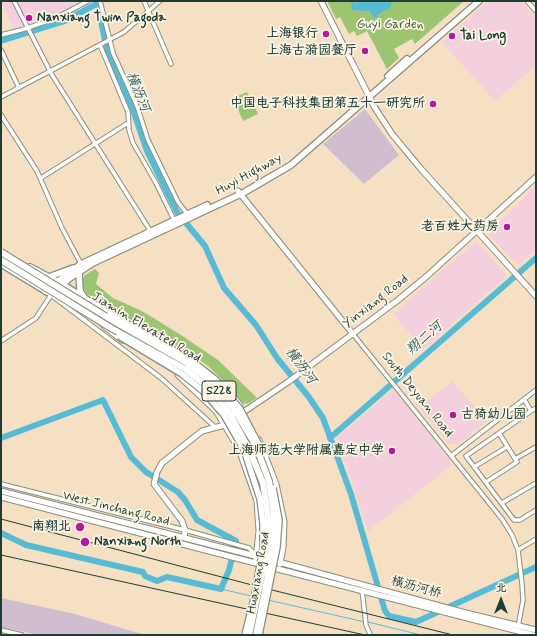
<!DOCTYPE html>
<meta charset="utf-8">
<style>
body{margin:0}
#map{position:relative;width:537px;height:636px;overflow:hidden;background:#f5e0c3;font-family:Mynerve,"LXGW WenKai TC",sans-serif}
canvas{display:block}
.frame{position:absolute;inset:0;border:2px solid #1f3d34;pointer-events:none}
.north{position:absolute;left:481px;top:580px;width:40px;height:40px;-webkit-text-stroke:3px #fcf5e5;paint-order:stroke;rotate:0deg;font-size:11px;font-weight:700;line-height:16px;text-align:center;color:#1f3d34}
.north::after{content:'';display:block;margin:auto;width:14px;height:18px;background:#1f3d34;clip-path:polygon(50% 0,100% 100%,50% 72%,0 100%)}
</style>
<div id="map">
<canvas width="537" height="636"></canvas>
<div class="frame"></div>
<div class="north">北</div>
</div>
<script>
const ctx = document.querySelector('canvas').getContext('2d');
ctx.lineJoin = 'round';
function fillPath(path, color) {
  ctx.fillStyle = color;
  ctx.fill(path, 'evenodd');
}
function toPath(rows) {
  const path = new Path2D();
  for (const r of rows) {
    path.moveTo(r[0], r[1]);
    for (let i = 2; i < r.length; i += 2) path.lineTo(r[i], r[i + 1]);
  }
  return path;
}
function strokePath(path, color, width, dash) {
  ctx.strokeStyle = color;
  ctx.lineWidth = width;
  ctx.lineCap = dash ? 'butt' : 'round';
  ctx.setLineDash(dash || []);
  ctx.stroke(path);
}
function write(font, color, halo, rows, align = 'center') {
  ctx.font = font + ' Mynerve,"LXGW WenKai TC",sans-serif';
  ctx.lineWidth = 3.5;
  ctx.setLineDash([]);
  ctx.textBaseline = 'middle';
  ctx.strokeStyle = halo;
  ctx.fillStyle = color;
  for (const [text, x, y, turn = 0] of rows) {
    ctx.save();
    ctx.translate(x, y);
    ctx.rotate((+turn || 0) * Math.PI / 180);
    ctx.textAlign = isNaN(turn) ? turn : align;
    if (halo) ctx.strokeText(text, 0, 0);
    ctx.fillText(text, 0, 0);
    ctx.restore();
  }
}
const built = toPath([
 [1,1,93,1,93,4,82,15,16,35],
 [488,1,521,1,536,17,536,65,495,101,442,42],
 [536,186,536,249,518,265,489,235,489,232],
 [476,241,507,276,423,349,393,314],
 [452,381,487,421,457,445,448,443,419,408],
 [393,389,453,464,368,531,337,438]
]);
const industrial = toPath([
 [365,109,399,155,364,184,323,144],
 [1,598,75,614,145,635,39,635,1,627]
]);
const green = toPath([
 [327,1,464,1,415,44,412,39,394,49,399,58,387,69,367,31,357,36,354,31,349,34,340,17,336,19],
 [247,92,258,114,243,121,233,98],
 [95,269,99,273,96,284,113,298,142,311,181,335,218,360,257,398,247,404,243,403,234,391,208,366,186,350,87,294,82,285,83,279,85,275]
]);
const water = toPath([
 [352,1,355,1,355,4,362,1,393,1,391,4,391,7,377,15,377,17,374,17,369,11,351,10]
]);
const stream = toPath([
 [221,589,251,596],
 [268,600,365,622],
 [368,622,421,635]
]);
const river = toPath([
 [97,1,105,41,111,60,133,110,147,151,177,212,205,246,224,288,256,325,277,358,308,396,323,418,351,494,385,611,389,616,416,622,536,567],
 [1,41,65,21,100,2],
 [1,438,103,400,131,457,146,472,178,492,185,500,197,520,236,541,229,570,221,589,167,577,157,581,145,576,143,572,26,545,1,533],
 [330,438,536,258]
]);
const street = toPath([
 [14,1,52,75,151,232],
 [100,1,113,53,137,106,148,140,178,202,188,215],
 [144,1,171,64],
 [527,1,536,11],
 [1,35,21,30,54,19,88,1],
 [100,45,128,112,129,130,133,143,156,183,174,220],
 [1,50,19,88],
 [1,97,124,32,160,1],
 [1,115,37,171,62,228,81,264],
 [41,178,128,123],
 [353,334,502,519,512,535,518,550,522,584,523,600,518,627],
 [1,341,36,318,51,295,161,378,215,427],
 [524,399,531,411,466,456,514,520,520,520,536,510],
 [531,411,536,408],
 [451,456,536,390],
 [515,459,536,447],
 [474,467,507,447],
 [486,482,517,462,499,433],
 [1,484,185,530,249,548,256,556],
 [502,503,536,483],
 [518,550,536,539],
 [362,590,366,625,370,634],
 [1,630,22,635]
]);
const secondary = toPath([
 [321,1,375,108,392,134,421,169,536,296],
 [238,191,353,334],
 [121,317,192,358],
 [104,326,122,340],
 [178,375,216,411,239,449,257,501,259,531,256,559],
 [224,385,240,405],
 [239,415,288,382,398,300,427,276,536,177],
 [259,440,276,484,284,522,283,547,280,564],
 [1,491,263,558],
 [1,497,263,565],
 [184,538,185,530,182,521,154,484,157,472,162,463,202,431,225,425,231,421],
 [271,560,462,612,536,630],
 [270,567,533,635]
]);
const primary = toPath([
 [388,76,407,59],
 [1,264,47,292],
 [30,267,62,284,110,314],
 [79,272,80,291,84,297],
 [49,277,73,268],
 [45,291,81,264,207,205],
 [51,295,70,278,93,263,243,193,291,165,479,1]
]);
const rail = toPath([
 [1,519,252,585,453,635],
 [1,555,365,635]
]);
const primaryBridge = toPath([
 [110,314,189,359,216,380,240,409,259,445],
 [119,336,182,374,203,391,224,415,244,450,260,499,263,523,263,548,254,599,245,635],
 [259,635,277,547,279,520,273,488]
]);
const highwayBridge = toPath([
 [1,252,115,322,187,363,213,383,234,409,256,446,269,481,274,514,274,546,256,635],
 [1,260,111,328,185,369,209,388,230,414,249,449,263,483,268,516,268,546,249,635]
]);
const markers = [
 [29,18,4,"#b5179e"],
 [326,34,4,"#b5179e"],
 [452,36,4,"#b5179e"],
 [365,51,4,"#b5179e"],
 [433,104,4,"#b5179e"],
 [507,227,4,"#b5179e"],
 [453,415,4,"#b5179e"],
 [392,451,4,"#b5179e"],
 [80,527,5,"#b5179e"],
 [85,542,5,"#b5179e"]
];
const shields = [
 [219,391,34]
];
const shieldNames = [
 ["S228",219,391]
];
const poiNames = [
 ["Nanxiang Twin Pagoda",37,18,"left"],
 ["上海银行",318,34],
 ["Tai Long",460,36,"left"],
 ["上海古漪园餐厅",357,51],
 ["中国电子科技集团第五十一研究所",425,104],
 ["老百姓大药房",499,227],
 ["古猗幼儿园",461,415,"left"],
 ["上海师范大学附属嘉定中学",384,451],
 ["南翔北",71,527],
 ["Nanxiang North",94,542,"left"]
];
const parkNames = [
 ["Guyi Garden",390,25]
];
const streetNames = [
 ["Huyi Highway",249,175,-29],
 ["Yinxiang Road",376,302,-38],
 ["Jiamin Elevated Road",146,328,31],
 ["South Deyuan Road",417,395,51],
 ["West Jinchang Road",116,509,14],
 ["Huaxiang Road",259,573,-80],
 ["横沥河桥",416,588,15]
];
const waterNames = [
 ["横沥河",137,92,68],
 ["翔二河",425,339,-41],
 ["横沥河",300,366,54]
];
fillPath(built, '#f4cfdd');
fillPath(industrial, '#d0bdcd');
fillPath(green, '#9cc572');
fillPath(water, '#58bbd6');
strokePath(stream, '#58bbd6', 1);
strokePath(river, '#58bbd6', 6);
strokePath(street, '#8a8e7c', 5.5);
strokePath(secondary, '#8a8e7c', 7);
strokePath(primary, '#8a8e7c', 8);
strokePath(street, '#fff', 3.5);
strokePath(secondary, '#fff', 5);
strokePath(primary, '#fff', 5.5);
strokePath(rail, '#1f3d34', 1);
strokePath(primaryBridge, '#8a8e7c', 8, []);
strokePath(highwayBridge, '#8a8e7c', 8, []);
strokePath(primaryBridge, '#fff', 5.5);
strokePath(highwayBridge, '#fff', 6);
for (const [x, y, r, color] of markers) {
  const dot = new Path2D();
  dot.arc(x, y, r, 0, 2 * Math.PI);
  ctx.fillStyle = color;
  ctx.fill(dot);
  strokePath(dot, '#fcf5e5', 1.5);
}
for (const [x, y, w] of shields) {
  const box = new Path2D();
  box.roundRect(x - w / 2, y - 10, w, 20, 3);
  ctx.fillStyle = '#fcf5e5';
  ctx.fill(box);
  strokePath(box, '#1f3d34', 1);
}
write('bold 12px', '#1f3d34', null, shieldNames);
write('bold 13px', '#1f3d34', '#fcf5e5', poiNames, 'right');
write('13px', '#3e5f44', '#fcf5e5', parkNames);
write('13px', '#1f3d34', '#fcf5e5', streetNames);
write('italic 14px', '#2d5c5c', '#fcf5e5', waterNames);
</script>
